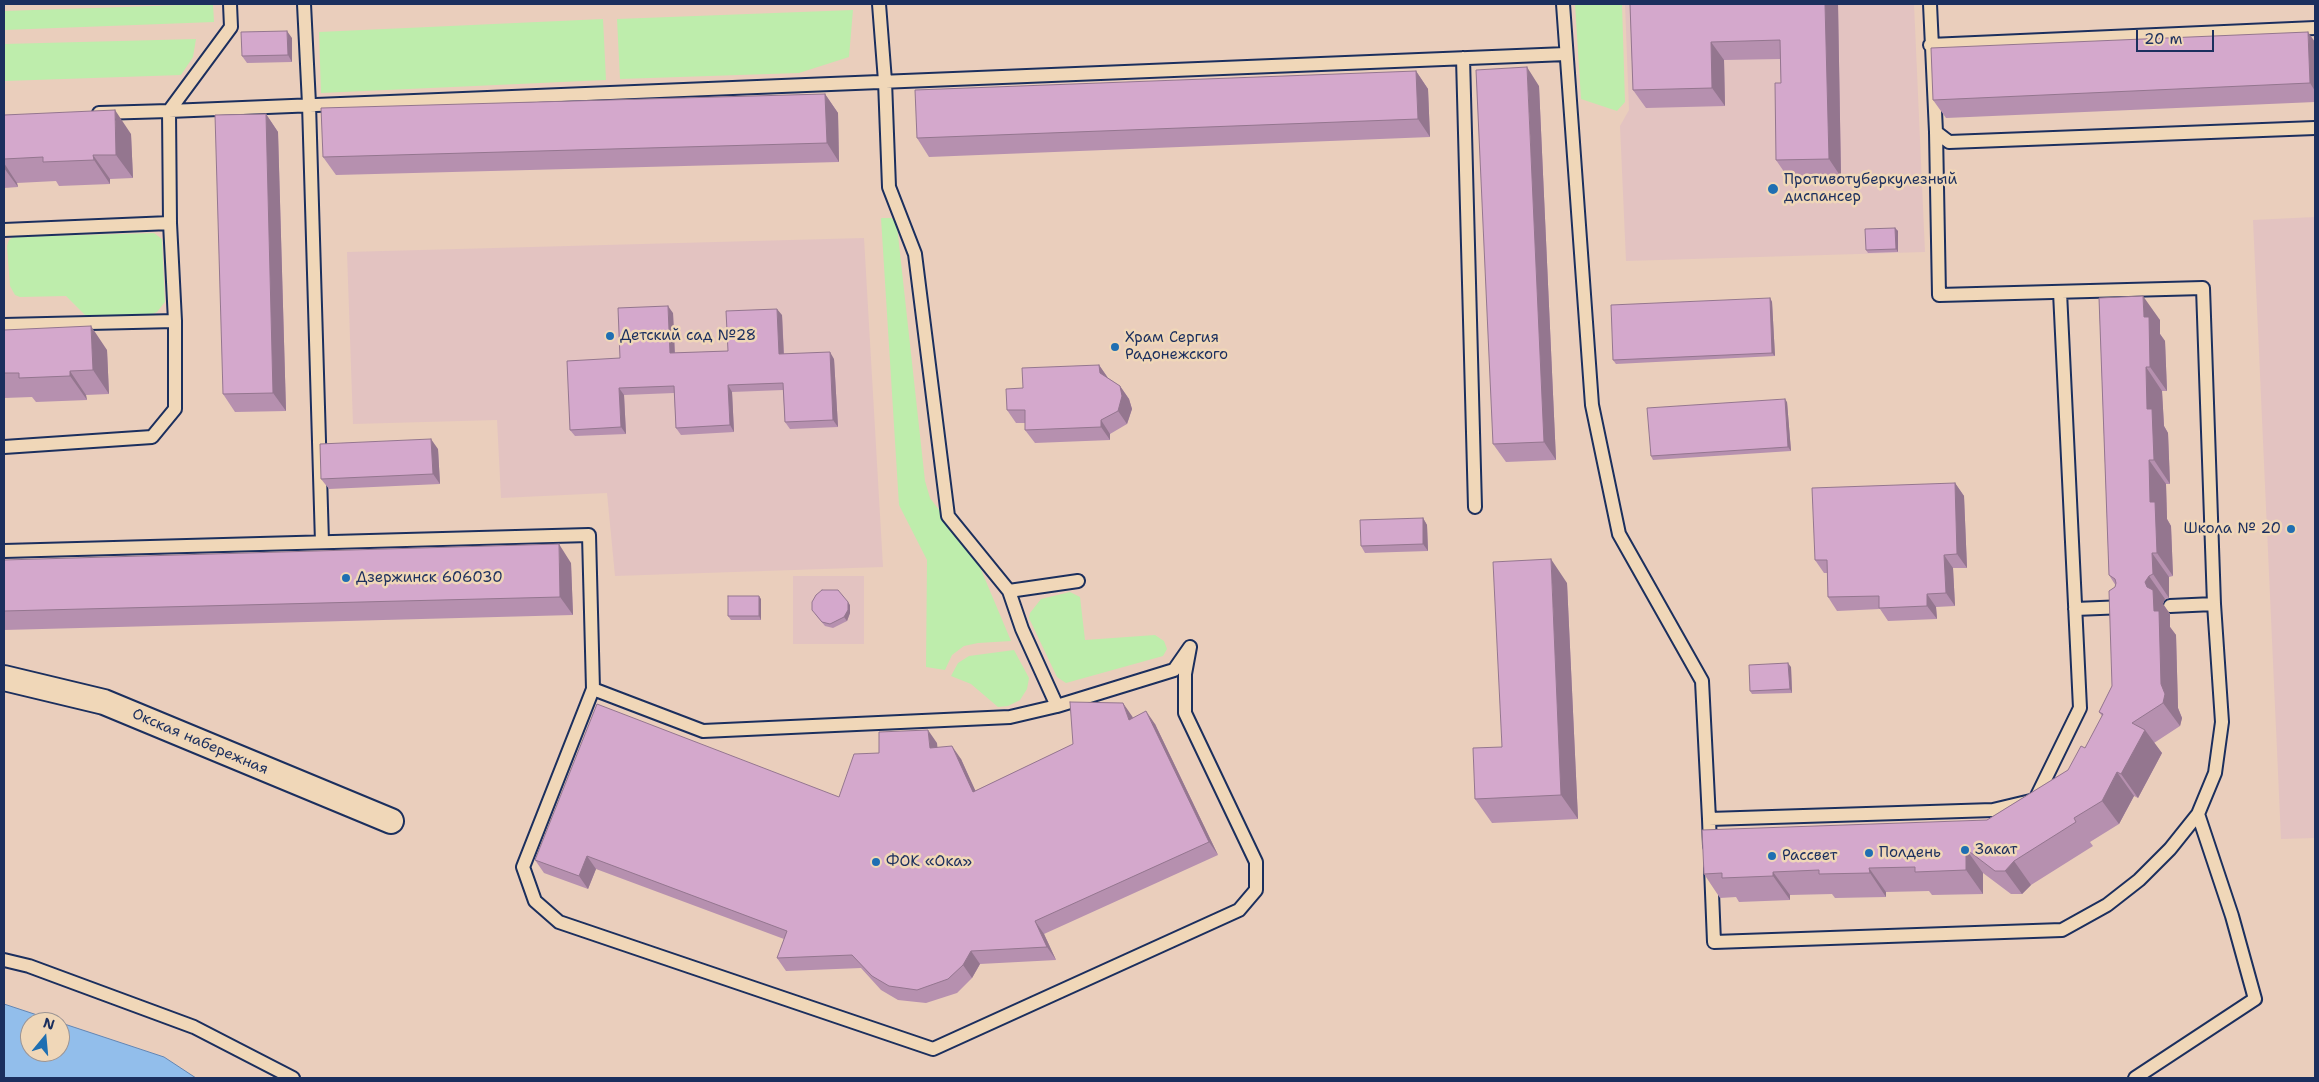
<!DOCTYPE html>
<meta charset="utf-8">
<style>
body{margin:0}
#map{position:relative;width:2319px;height:1082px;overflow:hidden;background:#eacebc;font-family:"Shantell Sans",sans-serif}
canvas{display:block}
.frame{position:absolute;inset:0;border:5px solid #1b2f5e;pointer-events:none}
.north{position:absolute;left:20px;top:1012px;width:50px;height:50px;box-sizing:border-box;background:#f0d7b8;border:1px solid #9b9494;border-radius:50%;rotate:17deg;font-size:14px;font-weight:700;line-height:20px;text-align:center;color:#1b2f5e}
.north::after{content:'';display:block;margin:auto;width:18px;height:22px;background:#1f6fb2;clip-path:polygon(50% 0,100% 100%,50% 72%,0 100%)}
.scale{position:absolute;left:2136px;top:30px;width:78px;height:22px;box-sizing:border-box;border:2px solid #1b2f5e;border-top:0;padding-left:6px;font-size:15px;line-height:18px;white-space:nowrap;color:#1b2f5e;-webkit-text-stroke:4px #f0d7b8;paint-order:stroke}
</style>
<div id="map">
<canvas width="2319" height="1082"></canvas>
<div class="frame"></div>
<div class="north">N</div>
<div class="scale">20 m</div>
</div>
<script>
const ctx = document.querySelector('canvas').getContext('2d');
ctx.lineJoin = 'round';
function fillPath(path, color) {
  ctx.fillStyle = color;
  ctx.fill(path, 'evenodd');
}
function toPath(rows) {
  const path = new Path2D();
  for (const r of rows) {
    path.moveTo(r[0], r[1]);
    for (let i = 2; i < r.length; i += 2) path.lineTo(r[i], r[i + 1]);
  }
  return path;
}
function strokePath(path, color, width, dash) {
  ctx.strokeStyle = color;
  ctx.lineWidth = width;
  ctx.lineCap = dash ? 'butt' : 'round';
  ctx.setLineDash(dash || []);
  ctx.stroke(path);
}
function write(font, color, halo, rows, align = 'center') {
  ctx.font = font + ' "Shantell Sans",sans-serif';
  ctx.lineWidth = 5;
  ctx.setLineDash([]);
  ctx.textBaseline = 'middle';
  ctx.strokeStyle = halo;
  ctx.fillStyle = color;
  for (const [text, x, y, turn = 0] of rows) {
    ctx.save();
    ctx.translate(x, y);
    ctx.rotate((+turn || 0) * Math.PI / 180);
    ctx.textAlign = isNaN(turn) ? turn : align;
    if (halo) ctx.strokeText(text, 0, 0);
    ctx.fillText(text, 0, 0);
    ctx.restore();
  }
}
const built = toPath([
 [1625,4,1914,4,1925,252,1626,261,1620,126,1629,110],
 [2315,217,2315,838,2281,839,2253,220],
 [864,238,883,567,615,576,607,493,501,498,497,420,353,424,347,252],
 [793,576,864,576,864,644,793,644]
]);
const green = toPath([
 [213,4,214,22,4,30,4,11],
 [1575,4,1622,4,1625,102,1617,111,1581,99],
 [853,10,849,57,799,73,620,79,617,19],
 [603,19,606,80,321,93,319,32],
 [196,39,193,57,181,75,5,81,4,44],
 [881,218,892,218,897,226,925,481,930,498,977,560,1011,641,978,643,964,646,952,655,945,670,926,667,927,560,899,505],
 [154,233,162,239,165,302,157,312,145,317,86,316,66,296,20,297,15,295,10,286,7,246,9,240,13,237],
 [1070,592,1080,597,1085,640,1155,635,1164,641,1167,649,1163,656,1066,683,1057,677,1029,618,1030,613,1041,599],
 [1014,650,1029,678,1027,689,1020,700,1008,706,998,707,971,684,951,676,958,663,969,656]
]);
const water = toPath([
 [4,1004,164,1057,196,1078,4,1078,4,1004],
 [30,1022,60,1022,60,1052,30,1052,30,1022]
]);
const service = toPath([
 [304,4,309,104,322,542],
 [879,4,885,81,889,187,915,254,948,516,1009,591,1078,581],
 [1563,4,1592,405,1619,534,1702,681,1709,819],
 [1930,45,2315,28],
 [1463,58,1475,507],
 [99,113,169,111,231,27,230,4],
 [1936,132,1949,142,2315,128],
 [170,223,169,111,1566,54],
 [4,230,170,223,175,321],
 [4,325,175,321,175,409,152,437,4,447],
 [4,551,589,535,593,689],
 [1009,591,1022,629,1057,706,1174,670,1190,647,1185,674,1185,713,1256,862,1256,890,1239,910,933,1049,559,922,535,901,523,867,593,689,703,731,1010,717,1057,706],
 [2170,606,2214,604],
 [2075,609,2125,607],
 [1710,846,1709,819,1993,810,2035,800,2080,708,2060,292],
 [1711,868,1714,942,2062,930,2107,905,2139,880,2170,849,2198,814,2215,773,2222,722,2214,604,2203,288,1939,295,1936,132,1930,4],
 [4,960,29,966,194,1027,293,1078],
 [2135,1078,2255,999,2232,916,2198,814]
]);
const minor = toPath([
 [4,678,104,702,391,821]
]);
const wall = toPath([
 [1630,4,1838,4,1841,177,1789,179,1776,160,1781,83,1780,59,1724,60,1725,106,1646,108,1633,90],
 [292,38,292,62,247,63,242,56],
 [2315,42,2315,102,1946,118,1933,100],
 [1416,71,1428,89,1430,137,929,157,917,138],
 [1539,86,1556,460,1506,462,1493,444],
 [825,94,838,113,839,162,336,175,323,157],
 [266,114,278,132,286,411,235,412,223,394],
 [4,115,131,134,133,178,110,179,110,184,59,186,56,181,17,183,18,187,4,188],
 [1895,228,1898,231,1898,252,1868,253,1866,250],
 [1770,298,1772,302,1775,356,1616,364,1613,360],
 [2099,298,2160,320,2160,334,2165,341,2167,391,2162,391,2164,426,2168,433,2170,484,2166,484,2167,519,2171,526,2173,576,2169,577,2169,598,2165,599,2163,604,2170,614,2170,627,2176,635,2178,708,2182,718,2180,726,2154,743,2162,753,2138,798,2134,796,2119,824,2090,842,2093,846,2031,885,2022,894,2011,894,1983,873,1983,894,1932,895,1929,891,1886,892,1886,897,1835,898,1832,894,1790,895,1790,900,1739,902,1736,897,1720,898,1704,874,1987,820,2068,770,2085,748,2102,716,2099,712,2112,686,2116,586,2109,575],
 [673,313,675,353,728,351,782,315,784,354,834,359,838,427,790,429,785,422,783,390,732,392,734,432,681,435,676,428,674,393,624,395,626,434,575,436,570,430,620,358],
 [4,330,107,350,109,394,86,395,87,400,36,402,32,397,4,398],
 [1099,365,1108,378,1120,386,1129,399,1132,409,1127,424,1110,434,1110,440,1035,443,1025,430,1025,423,1016,423,1007,410,1023,388],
 [1787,402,1791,451,1653,460,1651,456],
 [438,449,440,484,329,489,321,479],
 [1955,483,1964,496,1967,568,1953,568,1955,606,1936,607,1937,619,1888,621,1880,609,1837,611,1828,597,1827,573,1824,573,1815,560],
 [1423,518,1427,525,1428,551,1365,553,1361,546],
 [4,560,571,563,573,615,4,630],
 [1567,583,1578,819,1492,823,1475,799,1502,747],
 [761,599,761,620,731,620,728,616],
 [850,605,850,613,847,621,833,628,825,626,815,614],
 [1791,667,1792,693,1752,694,1750,691],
 [1132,716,1133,718,1155,724,1218,855,1044,934,1056,960,980,964,972,978,957,993,926,1003,898,1000,881,990,861,968,786,971,777,958,784,939,596,869,588,889,544,873,535,860,839,797,879,753,937,743,937,748,961,759,975,791]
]);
const shadedWall = toPath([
 [1825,4,1838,4,1841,177,1829,159],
 [287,31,292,38,292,62,288,55],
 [2308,32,2315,42,2315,91,2310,83],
 [1711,42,1724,60,1725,106,1712,88],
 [1527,67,1539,86,1556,460,1544,442],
 [1416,71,1428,89,1430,137,1418,119],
 [825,94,838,113,839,162,827,143],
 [115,110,131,134,133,178,116,155],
 [266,114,278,132,286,411,273,393],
 [93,155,110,179,110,184,94,160],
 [4,163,17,183,18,187,4,168],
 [1895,228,1898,231,1898,252,1896,249],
 [2143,296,2160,320,2160,334,2165,341,2167,391,2150,367,2144,317],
 [1770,298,1772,302,1775,356,1772,353],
 [668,306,673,313,675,360,670,353],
 [777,309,782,315,784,361,779,354],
 [91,326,107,350,109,394,93,370],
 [830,352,834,359,838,427,833,420],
 [1099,365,1108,378,1100,373],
 [2146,367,2162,391,2164,426,2168,433,2170,484,2154,460,2147,409],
 [70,371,86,395,87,400,70,376],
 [728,385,732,392,734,432,730,425],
 [1120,386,1129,399,1132,409,1127,424,1118,411],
 [619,388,624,395,626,434,621,427],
 [1785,399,1787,402,1791,451,1788,447],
 [1101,420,1110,434,1110,440,1101,427],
 [431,439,438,449,440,484,433,474],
 [2149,460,2166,484,2167,519,2171,526,2173,576,2157,553,2150,502],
 [1955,483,1964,496,1967,568,1957,554],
 [1423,518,1427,525,1428,551,1423,544],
 [559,544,571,563,573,615,560,597],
 [2152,553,2169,577,2169,598,2153,574],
 [1944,555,1953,568,1955,606,1946,593],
 [1551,559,1567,583,1578,819,1561,795],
 [2149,576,2165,599,2163,604,2170,614,2170,627,2176,635,2178,708,2182,718,2180,726,2163,703,2154,611,2145,582],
 [1927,594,1936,607,1937,619,1927,606],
 [759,596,761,599,761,620,759,616],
 [848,602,850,605,850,613,847,621,844,617],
 [1788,663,1791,667,1792,693,1790,689],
 [1123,703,1132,716,1138,733,1129,720],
 [1146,711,1155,724,1218,855,1209,842],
 [928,730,937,743,939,762,930,748],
 [2145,730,2162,753,2138,798,2121,774],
 [952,746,961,759,982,805,973,792],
 [2117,772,2134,796,2119,824,2102,801],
 [1966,849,1983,873,1983,894,1966,870],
 [587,856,596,869,588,889,579,876],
 [2014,861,2031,885,2022,894,2005,871],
 [1869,868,1886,892,1886,897,1870,873],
 [1773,872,1790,895,1790,900,1773,876],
 [1035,921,1044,934,1056,960,1047,947],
 [971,951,980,964,972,978,963,965]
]);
const building = toPath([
 [1630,4,1825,4,1829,159,1776,160,1775,83,1781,83,1780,40,1711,42,1712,88,1633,90,1630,4],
 [287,31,288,55,242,56,241,32,287,31],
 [2308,32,2310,83,1933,100,1931,48,2308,32],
 [1527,67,1544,442,1493,444,1476,70,1527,67],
 [1416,71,1418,119,917,138,915,90,1416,71],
 [825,94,827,143,323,157,321,108,825,94],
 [115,110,116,155,93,155,94,160,43,162,43,157,4,159,4,115,115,110],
 [266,114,273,393,223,394,215,115,266,114],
 [1895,228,1896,249,1866,250,1865,229,1895,228],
 [2143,296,2144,317,2149,317,2150,367,2146,367,2147,409,2152,409,2154,460,2149,460,2150,502,2155,502,2157,553,2152,553,2153,574,2149,576,2145,582,2147,587,2153,590,2154,611,2159,611,2161,684,2165,694,2163,703,2132,723,2145,730,2121,774,2117,772,2102,801,2074,818,2076,822,2014,861,2005,871,1995,871,1966,849,1966,870,1915,872,1915,867,1869,868,1870,873,1819,874,1819,870,1773,872,1773,876,1722,878,1722,873,1704,874,1702,830,1987,820,2068,770,2081,746,2085,748,2103,714,2099,712,2112,686,2109,591,2115,587,2116,583,2115,579,2109,575,2099,298,2143,296],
 [1770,298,1772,353,1613,360,1611,305,1770,298],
 [668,306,670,353,728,351,726,311,777,309,779,354,830,352,833,420,785,422,783,383,728,385,730,425,676,428,674,386,619,388,621,427,570,430,567,361,620,358,618,308,668,306],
 [91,326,93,370,70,371,70,376,19,378,19,373,4,373,4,330,91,326],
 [1099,365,1100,373,1120,386,1122,396,1118,411,1101,420,1101,427,1025,430,1025,410,1007,410,1006,389,1023,388,1022,368,1099,365],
 [1785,399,1788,447,1651,456,1647,408,1785,399],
 [431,439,433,474,321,479,320,444,431,439],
 [1955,483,1957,554,1944,555,1946,593,1927,594,1927,606,1879,608,1879,596,1828,597,1827,560,1815,560,1812,488,1955,483],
 [1423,518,1423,544,1361,546,1360,520,1423,518],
 [559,544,560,597,4,611,4,560,559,544],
 [1551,559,1561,795,1475,799,1473,748,1502,747,1493,562,1551,559],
 [822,590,838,590,848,602,848,610,844,617,830,624,822,622,812,610,812,602,816,595,822,590],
 [728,596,759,596,759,616,728,616,728,596],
 [1788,663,1790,689,1750,691,1749,665,1788,663],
 [1070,702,1123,703,1129,720,1146,711,1209,842,1035,921,1047,947,971,951,963,965,948,979,917,990,889,986,872,976,852,955,777,958,787,931,587,856,579,876,535,860,597,704,839,797,854,754,879,753,879,732,928,730,930,748,952,746,973,792,1073,744,1070,702]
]);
const markers = [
 [1773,189,6,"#1f6fb2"],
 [610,336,5,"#1f6fb2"],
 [1115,347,5,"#1f6fb2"],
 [2291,529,5,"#1f6fb2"],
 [346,578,5,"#1f6fb2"],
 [1965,850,5,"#1f6fb2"],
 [1869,853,5,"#1f6fb2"],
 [1772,856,5,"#1f6fb2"],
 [876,862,5,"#1f6fb2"]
];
const poiNames = [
 ["Противотуберкулезный",1784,180],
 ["диспансер",1784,197],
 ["Детский сад №28",620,336],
 ["Храм Сергия",1125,338],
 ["Радонежского",1125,355],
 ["Школа № 20",2281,529,"right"],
 ["Дзержинск 606030",356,578],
 ["Закат",1975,850],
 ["Полдень",1879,853],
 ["Рассвет",1782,856],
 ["ФОК «Ока»",886,862]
];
const streetNames = [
 ["Окская набережная",200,742,23]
];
fillPath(built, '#e3c3c1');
fillPath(green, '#beedac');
fillPath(water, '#92beeb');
strokePath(water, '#6285b3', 1);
strokePath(service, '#1b2f5e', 16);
strokePath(minor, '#1b2f5e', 28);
strokePath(service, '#f0d7b8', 12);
strokePath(minor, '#f0d7b8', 24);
fillPath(wall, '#b690af');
fillPath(shadedWall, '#94768f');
fillPath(building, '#d4a8cc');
strokePath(building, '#94768f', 1);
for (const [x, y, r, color] of markers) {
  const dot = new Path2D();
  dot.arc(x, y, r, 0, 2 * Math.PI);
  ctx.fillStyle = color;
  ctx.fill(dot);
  strokePath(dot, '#f0d7b8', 2);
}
write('15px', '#1b2f5e', '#f0d7b8', poiNames, 'left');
write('15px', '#1b2f5e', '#f0d7b8', streetNames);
</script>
